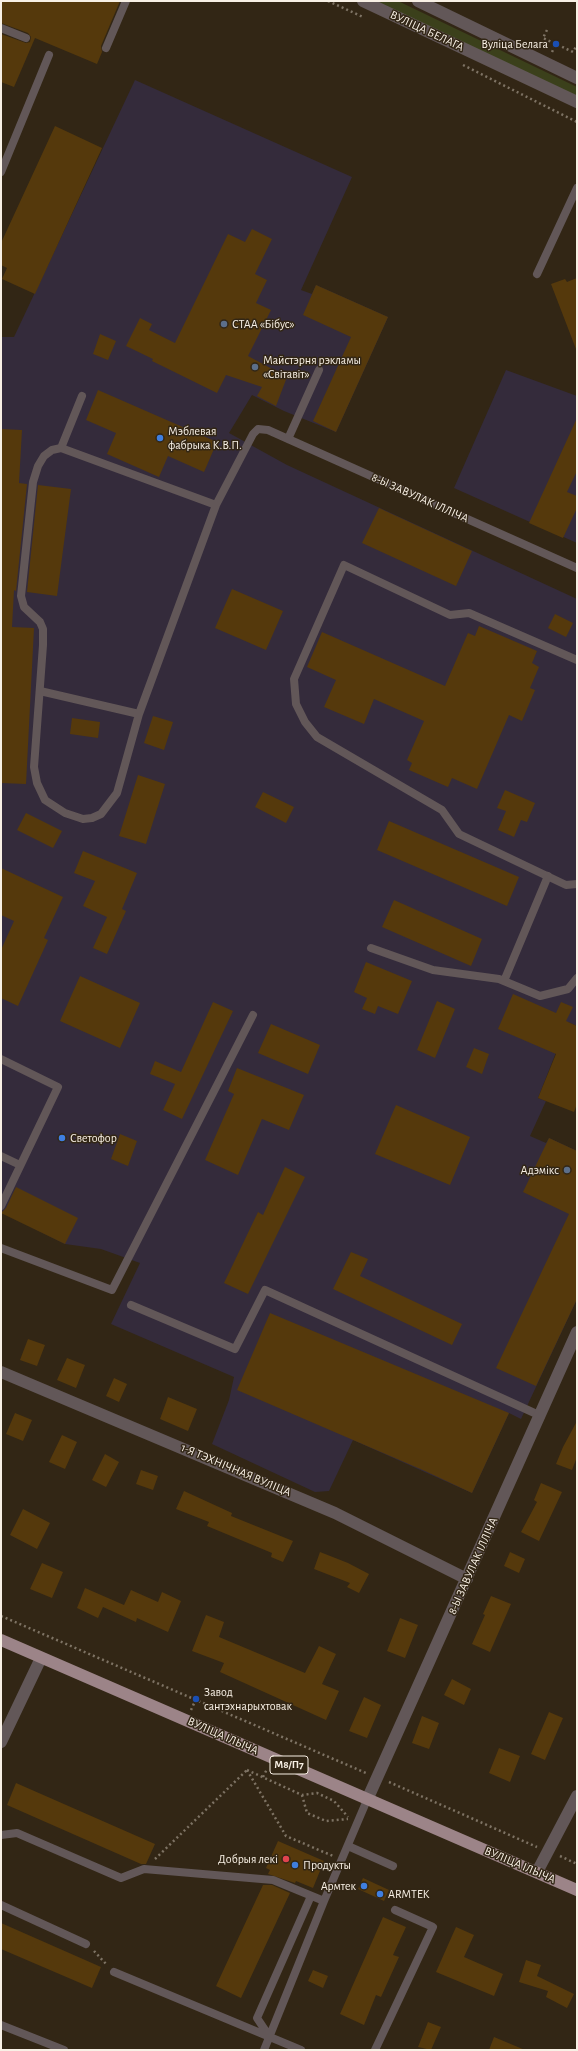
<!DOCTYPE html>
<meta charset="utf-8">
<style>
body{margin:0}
#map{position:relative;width:578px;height:2051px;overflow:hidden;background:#322615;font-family:"Alegreya Sans",sans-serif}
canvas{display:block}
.frame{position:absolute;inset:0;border:2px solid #f8f0e5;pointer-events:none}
</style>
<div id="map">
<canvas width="578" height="2051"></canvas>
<div class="frame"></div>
</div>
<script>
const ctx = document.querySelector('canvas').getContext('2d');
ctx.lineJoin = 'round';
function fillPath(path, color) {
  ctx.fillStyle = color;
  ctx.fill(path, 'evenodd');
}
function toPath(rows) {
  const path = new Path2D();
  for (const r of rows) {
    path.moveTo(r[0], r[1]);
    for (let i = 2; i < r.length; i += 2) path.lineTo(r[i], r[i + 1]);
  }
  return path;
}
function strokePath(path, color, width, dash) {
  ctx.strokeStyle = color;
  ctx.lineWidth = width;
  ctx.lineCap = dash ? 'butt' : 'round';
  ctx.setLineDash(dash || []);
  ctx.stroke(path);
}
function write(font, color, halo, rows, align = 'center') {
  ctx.font = font + ' "Alegreya Sans",sans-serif';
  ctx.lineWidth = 3;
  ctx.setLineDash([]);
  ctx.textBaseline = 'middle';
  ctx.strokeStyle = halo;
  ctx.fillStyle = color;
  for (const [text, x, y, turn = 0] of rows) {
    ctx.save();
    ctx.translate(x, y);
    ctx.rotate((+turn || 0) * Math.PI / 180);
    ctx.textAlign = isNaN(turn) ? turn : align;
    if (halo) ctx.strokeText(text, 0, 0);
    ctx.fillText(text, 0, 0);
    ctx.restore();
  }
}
const industrial = toPath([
 [135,80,352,177,301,290,312,294,316,285,388,317,336,432,284,411,252,395,229,433,287,465,577,599,577,1026,568,1022,538,1098,546,1101,530,1136,546,1143,549,1138,577,1151,577,1299,521,1419,509,1413,472,1493,353,1440,329,1491,315,1492,212,1444,229,1400,234,1377,111,1324,140,1263,101,1249,65,1244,1,1212,1,337,14,337],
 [506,370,577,396,577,543,454,488]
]);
const green = toPath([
 [375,1,398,1,577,87,577,97]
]);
const building = toPath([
 [1,1,120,1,101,46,102,52,97,64,35,38,14,87,1,82,1,34,26,43,30,42,31,37,28,33,1,23],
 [55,126,102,148,35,294,2,279,7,268,1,265,1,243],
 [252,229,272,239,255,274,267,280,256,303,271,310,248,356,287,377,276,406,257,396,262,387,226,375,217,393,152,361,153,359,126,346,140,318,152,324,149,330,175,343,228,234,245,242],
 [577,278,577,349,576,349,551,284,565,279,567,282],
 [316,285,388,317,336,432,313,421,351,337,303,315],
 [100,334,116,341,108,360,93,354],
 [98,390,217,442,204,472,168,456,159,477,107,454,116,433,86,420],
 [577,418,577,471,567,492,577,496,577,508,563,538,529,523],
 [1,429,22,430,19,483,27,484,16,591,14,590,12,627,34,628,26,784,1,783],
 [38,485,71,489,57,596,27,592],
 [379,508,472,551,456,586,362,543],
 [232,589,283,611,266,650,215,628],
 [555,614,573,623,566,637,548,628],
 [479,626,537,651,532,663,539,667,530,688,535,690,522,721,509,715,477,789,452,778,448,787,409,770,412,763,407,760,424,721,374,699,364,724,324,707,336,680,307,667,322,632,445,686,468,633,475,636],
 [153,716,173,722,164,750,144,743],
 [72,718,100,722,98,738,70,734],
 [138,775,165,784,146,844,119,836],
 [505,790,535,803,527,822,521,820,514,837,498,830,506,811,497,808],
 [263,792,294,807,286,823,255,807],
 [26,813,62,831,53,848,17,830],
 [389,821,519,877,507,906,377,850],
 [83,851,137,873,122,909,126,911,107,954,93,948,107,917,83,906,95,881,74,873],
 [1,868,63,897,44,938,48,940,18,1006,1,998,1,950,14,921,1,915],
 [394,900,482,939,471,966,382,927],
 [366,962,412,981,398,1014,378,1006,375,1014,362,1009,367,998,354,992],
 [80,976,140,1003,120,1048,60,1021],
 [513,994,556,1013,561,1002,573,1007,566,1021,577,1026,577,1104,574,1112,538,1098,556,1054,498,1029],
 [437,1001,455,1009,435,1058,417,1050],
 [213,1002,233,1011,182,1119,163,1110,175,1084,150,1074,155,1061,181,1072],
 [271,1024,320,1045,308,1074,258,1053],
 [474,1048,489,1054,482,1074,466,1067],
 [237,1068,304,1095,289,1130,262,1119,238,1175,205,1160,234,1094,228,1091],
 [396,1105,470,1137,450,1185,375,1154],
 [120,1134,137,1141,128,1166,111,1159],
 [549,1138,577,1151,577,1299,536,1386,496,1368,569,1214,523,1192],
 [285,1167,305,1177,248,1294,224,1283,258,1212,263,1215],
 [16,1187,78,1218,65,1244,1,1213,6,1208],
 [351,1252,368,1259,360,1276,462,1324,452,1345,333,1289],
 [270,1313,509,1413,472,1493,425,1471,237,1390],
 [28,1339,45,1345,37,1366,20,1360],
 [67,1358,85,1365,76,1388,57,1380],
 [114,1378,127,1384,119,1402,106,1396],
 [168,1397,197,1409,188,1431,160,1419],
 [15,1413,32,1420,23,1441,6,1434],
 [577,1421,577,1457,572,1470,556,1464,563,1447],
 [62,1435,77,1442,65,1469,49,1462],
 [105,1454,119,1462,106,1487,92,1480],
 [141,1470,158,1476,153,1490,136,1484],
 [541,1483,562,1492,539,1541,521,1532,537,1502,534,1500],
 [184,1491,232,1513,231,1516,293,1541,283,1562,271,1557,272,1553,207,1526,209,1522,176,1509],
 [23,1509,50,1523,37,1549,10,1535],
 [320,1552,348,1563,369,1574,359,1593,347,1587,350,1583,314,1569],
 [510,1552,525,1559,519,1573,504,1566],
 [42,1563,63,1572,52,1598,30,1589],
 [85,1588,124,1605,131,1590,158,1602,162,1592,181,1601,168,1632,137,1618,136,1622,103,1607,98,1618,77,1608],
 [491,1596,511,1604,490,1652,472,1644,485,1615,483,1614],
 [206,1615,224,1622,219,1637,305,1673,319,1646,336,1654,322,1684,339,1691,326,1720,220,1672,224,1663,192,1651],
 [400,1618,418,1625,405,1658,387,1651],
 [452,1679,471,1689,464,1705,444,1695],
 [364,1697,381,1705,367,1738,349,1731],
 [549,1712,563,1718,545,1760,531,1754],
 [422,1716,439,1723,429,1749,412,1743],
 [499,1748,520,1756,510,1782,489,1773],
 [16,1783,155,1844,146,1864,141,1864,7,1805],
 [278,1841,324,1861,313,1888,296,1881,295,1883,268,1874,270,1870,266,1868],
 [363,1878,389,1890,384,1901,358,1889],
 [263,1885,272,1885,290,1893,241,1998,216,1986],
 [383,1917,406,1927,393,1955,399,1957,381,1997,376,1995,364,2025,340,2014],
 [1,1923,101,1967,92,1988,1,1949],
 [456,1927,474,1935,464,1957,503,1974,494,1996,436,1972],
 [526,1960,541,1965,537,1976,574,1994,567,2008,546,1997,548,1991,519,1982],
 [313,1970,328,1976,323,1988,308,1981],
 [428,2022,441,2027,431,2050,418,2047],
 [494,2037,525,2050,489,2050]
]);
const path = toPath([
 [328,1,363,17],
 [547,30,543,38,556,44,573,52,577,45],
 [552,52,556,44],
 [463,65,577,122],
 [1,1616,366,1773],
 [191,1710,196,1699],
 [247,1770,286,1836,333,1856],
 [247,1770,302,1795,317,1793,334,1801,348,1817],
 [263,1777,267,1769],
 [389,1782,537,1847],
 [302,1795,307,1813,326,1821,348,1819],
 [560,1856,577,1864],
 [155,1859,247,1770],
 [94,1951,107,1965]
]);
const service = toPath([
 [1,28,26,38],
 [106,48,126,1],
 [1,172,49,55],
 [537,274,577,188],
 [288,439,319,370],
 [61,448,82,396],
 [216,505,61,448,52,450,44,456,38,466,33,482,21,596,24,607,40,622,43,629,43,645,34,767,37,783,45,800,65,813,83,819,92,818,101,814,117,793,139,714,216,505,253,434,258,429,268,430,577,568],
 [577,660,469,613,450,615,344,565,294,679,296,704,305,722,317,737,442,810,459,834,566,885,577,884],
 [40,691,139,714],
 [371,948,433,970,499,979,540,996,568,989,577,978],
 [504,981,548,876],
 [1,1059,58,1087,1,1206],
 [1,1156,20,1165],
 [1,1248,112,1290,253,1015],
 [131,1305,235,1349,265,1290,541,1416],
 [1,1835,17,1833,121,1878,144,1869,273,1880,324,1901],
 [348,1846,393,1866],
 [1,1905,86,1944],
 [114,1972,301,2050],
 [1,2025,64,2050],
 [269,2036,257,2018,311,1896],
 [264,2050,324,1901,367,1800],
 [375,2050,433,1927,395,1910]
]);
const minor = toPath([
 [1,1372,335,1513,467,1579],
 [1,1742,41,1658],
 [367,1800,577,1332],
 [537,1872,577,1796]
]);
const tertiary = toPath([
 [363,1,577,102],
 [418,1,577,78]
]);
const primary = toPath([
 [1,1640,577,1890]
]);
const markers = [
 [556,44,4,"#1a4fb4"],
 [224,324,4,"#5c6f8a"],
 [255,367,4,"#5c6f8a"],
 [160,438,4,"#3f7fe0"],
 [62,1138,4,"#3f7fe0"],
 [567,1170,4,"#5c6f8a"],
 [196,1699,4,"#1a4fb4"],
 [286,1859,4,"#e0444e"],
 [295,1865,4,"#3f7fe0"],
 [364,1886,4,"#3f7fe0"],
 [380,1894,4,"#3f7fe0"]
];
const shields = [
 [289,1765,38]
];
const shieldNames = [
 ["М8/П7",289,1765]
];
const streetNames = [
 ["ВУЛІЦА БЕЛАГА",427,31,25],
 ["8-Ы ЗАВУЛАК ІЛЛІЧА",420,498,24],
 ["1-Я ТЭХНІЧНАЯ ВУЛІЦА",236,1470,23],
 ["8-Ы ЗАВУЛАК ІЛЛІЧА",473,1566,-66],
 ["ВУЛІЦА ІЛЬІЧА",223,1736,24],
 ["ВУЛІЦА ІЛЬІЧА",520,1865,23]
];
const poiNames = [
 ["Вуліца Белага",548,44,"right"],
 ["СТАА «Бібус»",232,324],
 ["Майстэрня рэкламы",263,360],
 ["«Світавіт»",263,374],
 ["Мэблевая",168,431],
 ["фабрыка К.В.П.",168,445],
 ["Светофор",70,1138],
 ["Адэмікс",559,1170,"right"],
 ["Завод",204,1692],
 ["сантэхнарыхтовак",204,1706],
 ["Добрыя лекі",278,1859,"right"],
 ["Продукты",303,1865],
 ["Армтек",356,1886,"right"],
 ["ARMTEK",388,1894]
];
fillPath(industrial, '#342b3b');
fillPath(green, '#3b401b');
fillPath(building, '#55390c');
strokePath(path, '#7e7364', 2.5, [2, 3]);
strokePath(service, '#625758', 8);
strokePath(minor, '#625758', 12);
strokePath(tertiary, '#625758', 12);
strokePath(primary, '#9c8488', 12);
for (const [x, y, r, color] of markers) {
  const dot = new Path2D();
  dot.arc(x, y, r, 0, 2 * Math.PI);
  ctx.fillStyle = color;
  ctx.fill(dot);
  strokePath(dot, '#322615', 1.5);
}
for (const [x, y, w] of shields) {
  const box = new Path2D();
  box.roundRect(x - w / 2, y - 9, w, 18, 3);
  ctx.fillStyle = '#322615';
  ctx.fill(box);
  strokePath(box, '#f8f0e5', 1);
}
write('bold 11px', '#f8f0e5', null, shieldNames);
write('12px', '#f8f0e5', '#322615', streetNames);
write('12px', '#f8f0e5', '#322615', poiNames, 'left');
</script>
